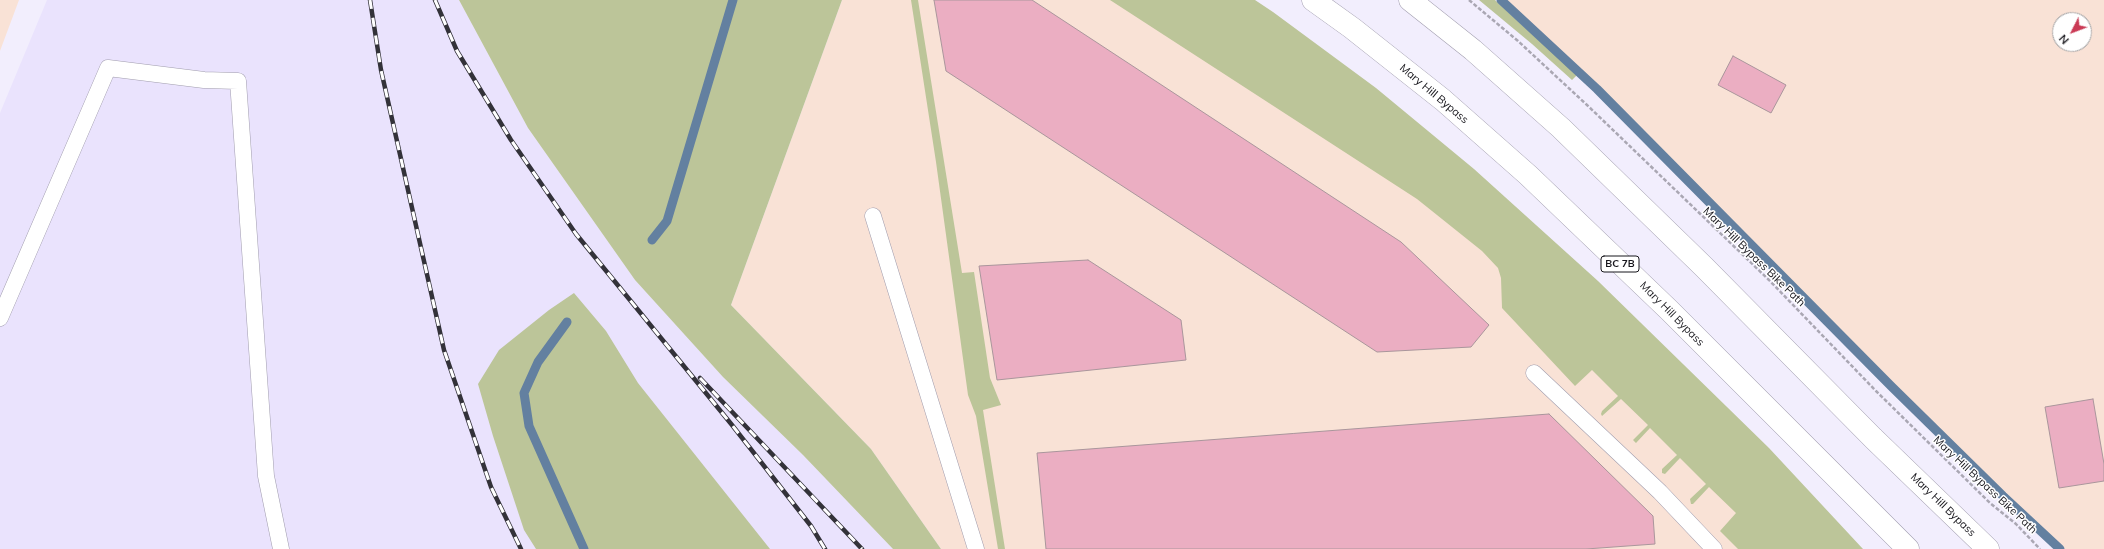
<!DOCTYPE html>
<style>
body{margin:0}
#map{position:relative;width:2104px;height:549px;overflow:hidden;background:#f2eefd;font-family:Mulish,sans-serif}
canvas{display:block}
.north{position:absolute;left:2052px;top:12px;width:40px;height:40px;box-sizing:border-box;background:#fff;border:1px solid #a2a2a4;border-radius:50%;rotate:228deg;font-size:11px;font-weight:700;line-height:16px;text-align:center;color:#17161c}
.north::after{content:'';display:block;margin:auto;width:14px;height:18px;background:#ca3a55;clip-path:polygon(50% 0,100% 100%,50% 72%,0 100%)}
</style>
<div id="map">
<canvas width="2104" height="549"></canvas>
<div class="north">N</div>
</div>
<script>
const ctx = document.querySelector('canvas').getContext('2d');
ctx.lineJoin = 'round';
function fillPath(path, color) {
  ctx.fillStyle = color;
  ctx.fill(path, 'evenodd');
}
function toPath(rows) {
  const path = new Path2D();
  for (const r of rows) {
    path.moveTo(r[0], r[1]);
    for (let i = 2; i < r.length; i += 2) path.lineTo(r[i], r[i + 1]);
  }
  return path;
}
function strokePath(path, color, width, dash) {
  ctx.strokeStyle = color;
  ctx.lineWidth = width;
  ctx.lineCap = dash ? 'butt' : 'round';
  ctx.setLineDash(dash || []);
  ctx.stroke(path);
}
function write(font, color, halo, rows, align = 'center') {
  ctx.font = font + ' Mulish,sans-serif';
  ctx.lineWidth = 3;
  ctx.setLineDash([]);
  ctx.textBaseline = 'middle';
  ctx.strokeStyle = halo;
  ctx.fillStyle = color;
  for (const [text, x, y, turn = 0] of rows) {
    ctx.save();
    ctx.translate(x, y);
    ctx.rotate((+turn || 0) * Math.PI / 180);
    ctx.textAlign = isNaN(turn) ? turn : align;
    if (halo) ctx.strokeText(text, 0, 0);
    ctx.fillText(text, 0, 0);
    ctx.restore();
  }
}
const built = toPath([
 [47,0,459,0,528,128,635,280,723,377,803,455,893,549,0,549,0,113]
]);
const industrial = toPath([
 [0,0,19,0,0,51],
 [842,0,1178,0,1462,181,1840,549,941,549,871,449,731,305],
 [1504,0,2104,0,2104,549,2062,549,2039,532],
 [2060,20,2084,20,2084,44,2060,44]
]);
const green = toPath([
 [459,0,842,0,731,305,871,449,941,549,893,549,803,455,723,377,635,280,528,128],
 [911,0,918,0,962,273,974,272,990,378,1001,405,983,410,1005,549,998,549,976,416,968,395,936,162],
 [1110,0,1255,0,1273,12,1376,88,1474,169,1598,281,1769,448,1863,549,1738,549,1720,531,1736,513,1709,487,1693,504,1691,504,1690,499,1706,484,1680,458,1665,474,1662,473,1662,469,1677,455,1650,428,1636,443,1633,440,1648,425,1621,399,1602,416,1601,414,1602,411,1618,396,1592,370,1575,386,1502,308,1501,278,1498,268,1482,251,1417,199],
 [1479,0,1495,0,1577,75,1572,80,1532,44],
 [574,293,606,331,638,383,770,549,536,549,524,530,493,436,478,384,499,350,549,310]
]);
const stream = toPath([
 [1501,0,1597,89,1891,386,2003,496,2060,549],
 [652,240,667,221,733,0],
 [567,322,538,362,524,393,529,426,584,549]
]);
const building = toPath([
 [934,0,1032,0,1401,242,1489,325,1471,347,1377,352,946,71,934,0],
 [1733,56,1786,85,1771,113,1718,85,1733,56],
 [1088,260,1181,320,1186,360,997,380,979,266,1088,260],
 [2093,399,2104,464,2104,481,2059,488,2045,407,2093,399],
 [1549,414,1653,516,1655,544,1586,549,1046,549,1037,453,1549,414]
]);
const path = toPath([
 [1469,0,1518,41,1587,105,1769,280,1876,391,1990,503,2016,524,2040,549]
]);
const service = toPath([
 [873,216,976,549],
 [0,318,108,68,204,80,238,81,266,476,281,549],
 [1534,373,1660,492,1714,549]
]);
const trunk = toPath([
 [1313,0,1352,28,1443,100,1528,175,1669,310,1908,549],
 [1410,0,1473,50,1561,128,1704,267,1873,438,1988,549]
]);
const rail = toPath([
 [370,0,381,70,444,350,491,487,521,549],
 [435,0,457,51,511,140,576,234,732,425,811,526,825,549],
 [700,378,862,549]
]);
const shields = [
 [1620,264,38]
];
const shieldNames = [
 ["BC 7B",1620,264]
];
const streetNames = [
 ["Mary Hill Bypass",1434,94,40],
 ["Mary Hill Bypass Bike Path",1754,257,44],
 ["Mary Hill Bypass",1672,314,45],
 ["Mary Hill Bypass Bike Path",1985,485,43],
 ["Mary Hill Bypass",1943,505,44]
];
fillPath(built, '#eae3fd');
fillPath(industrial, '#f9e2d6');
fillPath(green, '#bcc599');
strokePath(stream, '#6380a0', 9);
fillPath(building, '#ebaec2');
strokePath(building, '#aa969c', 1);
strokePath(service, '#a19dae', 17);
strokePath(trunk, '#a19dae', 23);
strokePath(path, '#aaa7b3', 2.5, [4, 2]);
strokePath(service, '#fff', 16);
strokePath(trunk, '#fff', 22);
strokePath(rail, '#333239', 4.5);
strokePath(rail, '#fff', 3, [9]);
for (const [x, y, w] of shields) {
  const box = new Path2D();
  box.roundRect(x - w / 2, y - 8, w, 16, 3);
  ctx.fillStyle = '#fff';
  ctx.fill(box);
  strokePath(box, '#17161c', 1);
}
write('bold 10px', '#17161c', null, shieldNames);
write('11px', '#17161c', '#fff', streetNames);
</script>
